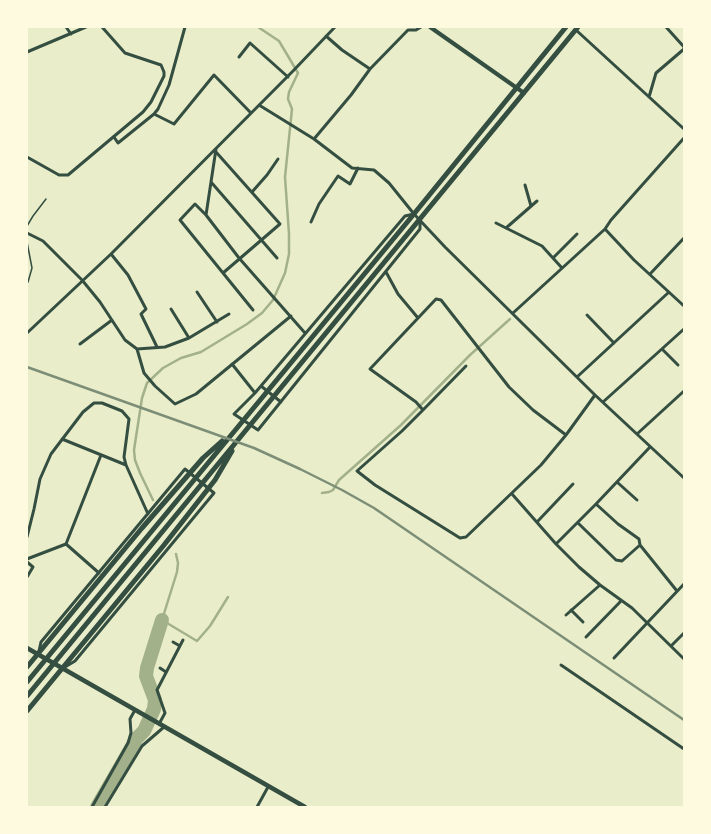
<!DOCTYPE html>
<style>
body{margin:0}
#map{position:relative;width:711px;height:834px;overflow:hidden;background:#e9edc9;font-family:"Golos Text",sans-serif}
canvas{display:block}
.frame{position:absolute;inset:0;border:28px solid #fefae0;pointer-events:none}
</style>
<div id="map">
<canvas width="711" height="834"></canvas>
<div class="frame"></div>
</div>
<script>
const ctx = document.querySelector('canvas').getContext('2d');
ctx.lineJoin = 'round';
function toPath(rows) {
  const path = new Path2D();
  for (const r of rows) {
    path.moveTo(r[0], r[1]);
    for (let i = 2; i < r.length; i += 2) path.lineTo(r[i], r[i + 1]);
  }
  return path;
}
function strokePath(path, color, width, dash) {
  ctx.strokeStyle = color;
  ctx.lineWidth = width;
  ctx.lineCap = dash ? 'butt' : 'round';
  ctx.setLineDash(dash || []);
  ctx.stroke(path);
}
const stream = toPath([
 [322,493,329,492,333,490,339,480,401,425,470,355,510,319],
 [153,500,140,473,135,460,134,450,142,398,147,383,163,368,181,358,201,352,247,324,262,313,273,300,285,273,289,254,289,234,285,177,292,109,288,99,289,92,298,73,279,41,258,27],
 [176,554,178,563,177,572,162,620,197,641,210,626,228,597]
]);
const river = toPath([
 [97,807,137,738,144,731,154,709,155,700,146,676,147,668,162,620]
]);
const service = toPath([
 [27,226,33,216,46,199],
 [27,242,32,268,28,282]
]);
const minor = toPath([
 [66,27,71,34],
 [666,27,684,47],
 [576,30,684,129],
 [326,36,342,50,370,69],
 [27,52,86,27],
 [239,57,250,43,288,77],
 [649,97,656,73,684,49],
 [259,105,314,139,352,168,374,170,389,183,414,214,445,247,595,395,684,478],
 [154,114,174,124,214,75,251,113],
 [114,137,118,143,154,114,158,109,169,85,185,27],
 [684,138,611,220,605,229,634,260,684,306],
 [314,139,351,95,370,69,408,30,416,30,421,27],
 [216,149,206,215,239,258,305,333],
 [216,152,280,224,223,273],
 [27,157,59,175,68,175,143,112,151,102,164,76,164,72,161,65,125,53,102,27],
 [211,182,277,258],
 [525,185,531,206],
 [252,192,267,175,278,159],
 [414,214,405,216,255,393,234,414,258,430,420,229,420,220],
 [206,215,195,204,180,220,253,310],
 [311,222,319,204,338,176,350,184,358,168],
 [496,223,542,246,562,268],
 [506,228,537,201],
 [27,233,43,241,82,280,100,302,125,340,137,349,165,347,189,338,229,314],
 [111,254,128,275,146,309,141,314,157,347],
 [553,258,577,234],
 [386,272,398,294,418,318],
 [650,274,684,238],
 [197,292,217,322],
 [171,309,189,338],
 [513,313,605,229],
 [587,315,614,343],
 [27,333,111,254,293,71,335,27],
 [80,344,112,320],
 [137,349,144,373,155,386,175,404,196,394,291,316],
 [662,349,678,365],
 [232,364,255,393],
 [577,377,669,292],
 [261,386,281,402],
 [603,402,684,329],
 [423,410,466,366],
 [637,434,684,391],
 [566,435,533,410,509,387,441,300,436,299,370,369,416,402,423,410,402,431,357,471,375,485,460,538,466,537,541,465,566,435,595,395],
 [62,439,126,465],
 [617,482,637,500],
 [512,494,556,544,579,567,600,585,632,608,684,659],
 [596,504,618,524,639,539,640,545],
 [537,522,573,484],
 [578,523,616,560,622,561,640,545,677,591],
 [27,537,34,509,40,479,51,454,83,412,94,403,102,403,122,411,129,419,124,457,126,465,148,514],
 [66,544,101,455],
 [556,544,596,504,650,447],
 [27,559,66,544,99,573],
 [27,562,33,567,27,577],
 [571,610,583,622],
 [566,615,600,585],
 [586,637,621,601],
 [173,642,180,646],
 [671,646,684,633],
 [39,651,41,642,185,469,214,493,75,661,65,667],
 [614,658,684,584],
 [561,665,684,749],
 [160,668,166,672],
 [159,724,165,713,157,690,183,640],
 [92,807,128,743,131,733,130,719,135,710],
 [105,807,142,746,164,727],
 [257,807,268,787]
]);
const tertiary = toPath([
 [430,27,524,93]
]);
const secondary = toPath([
 [27,648,305,807]
]);
const primary = toPath([
 [27,667,142,528,203,458,222,441],
 [27,682,409,220,566,27],
 [27,696,578,27],
 [27,711,164,545,215,480,232,451]
]);
const rail = toPath([
 [27,367,254,448,300,469,342,490,374,508,684,720]
]);
strokePath(stream, '#a3b18a', 2.5);
strokePath(river, '#a3b18a', 14);
strokePath(service, '#344e41', 1.5);
strokePath(minor, '#344e41', 3);
strokePath(tertiary, '#344e41', 4);
strokePath(secondary, '#344e41', 4.5);
strokePath(primary, '#344e41', 5);
strokePath(rail, '#7c8e77', 2.5);
</script>
